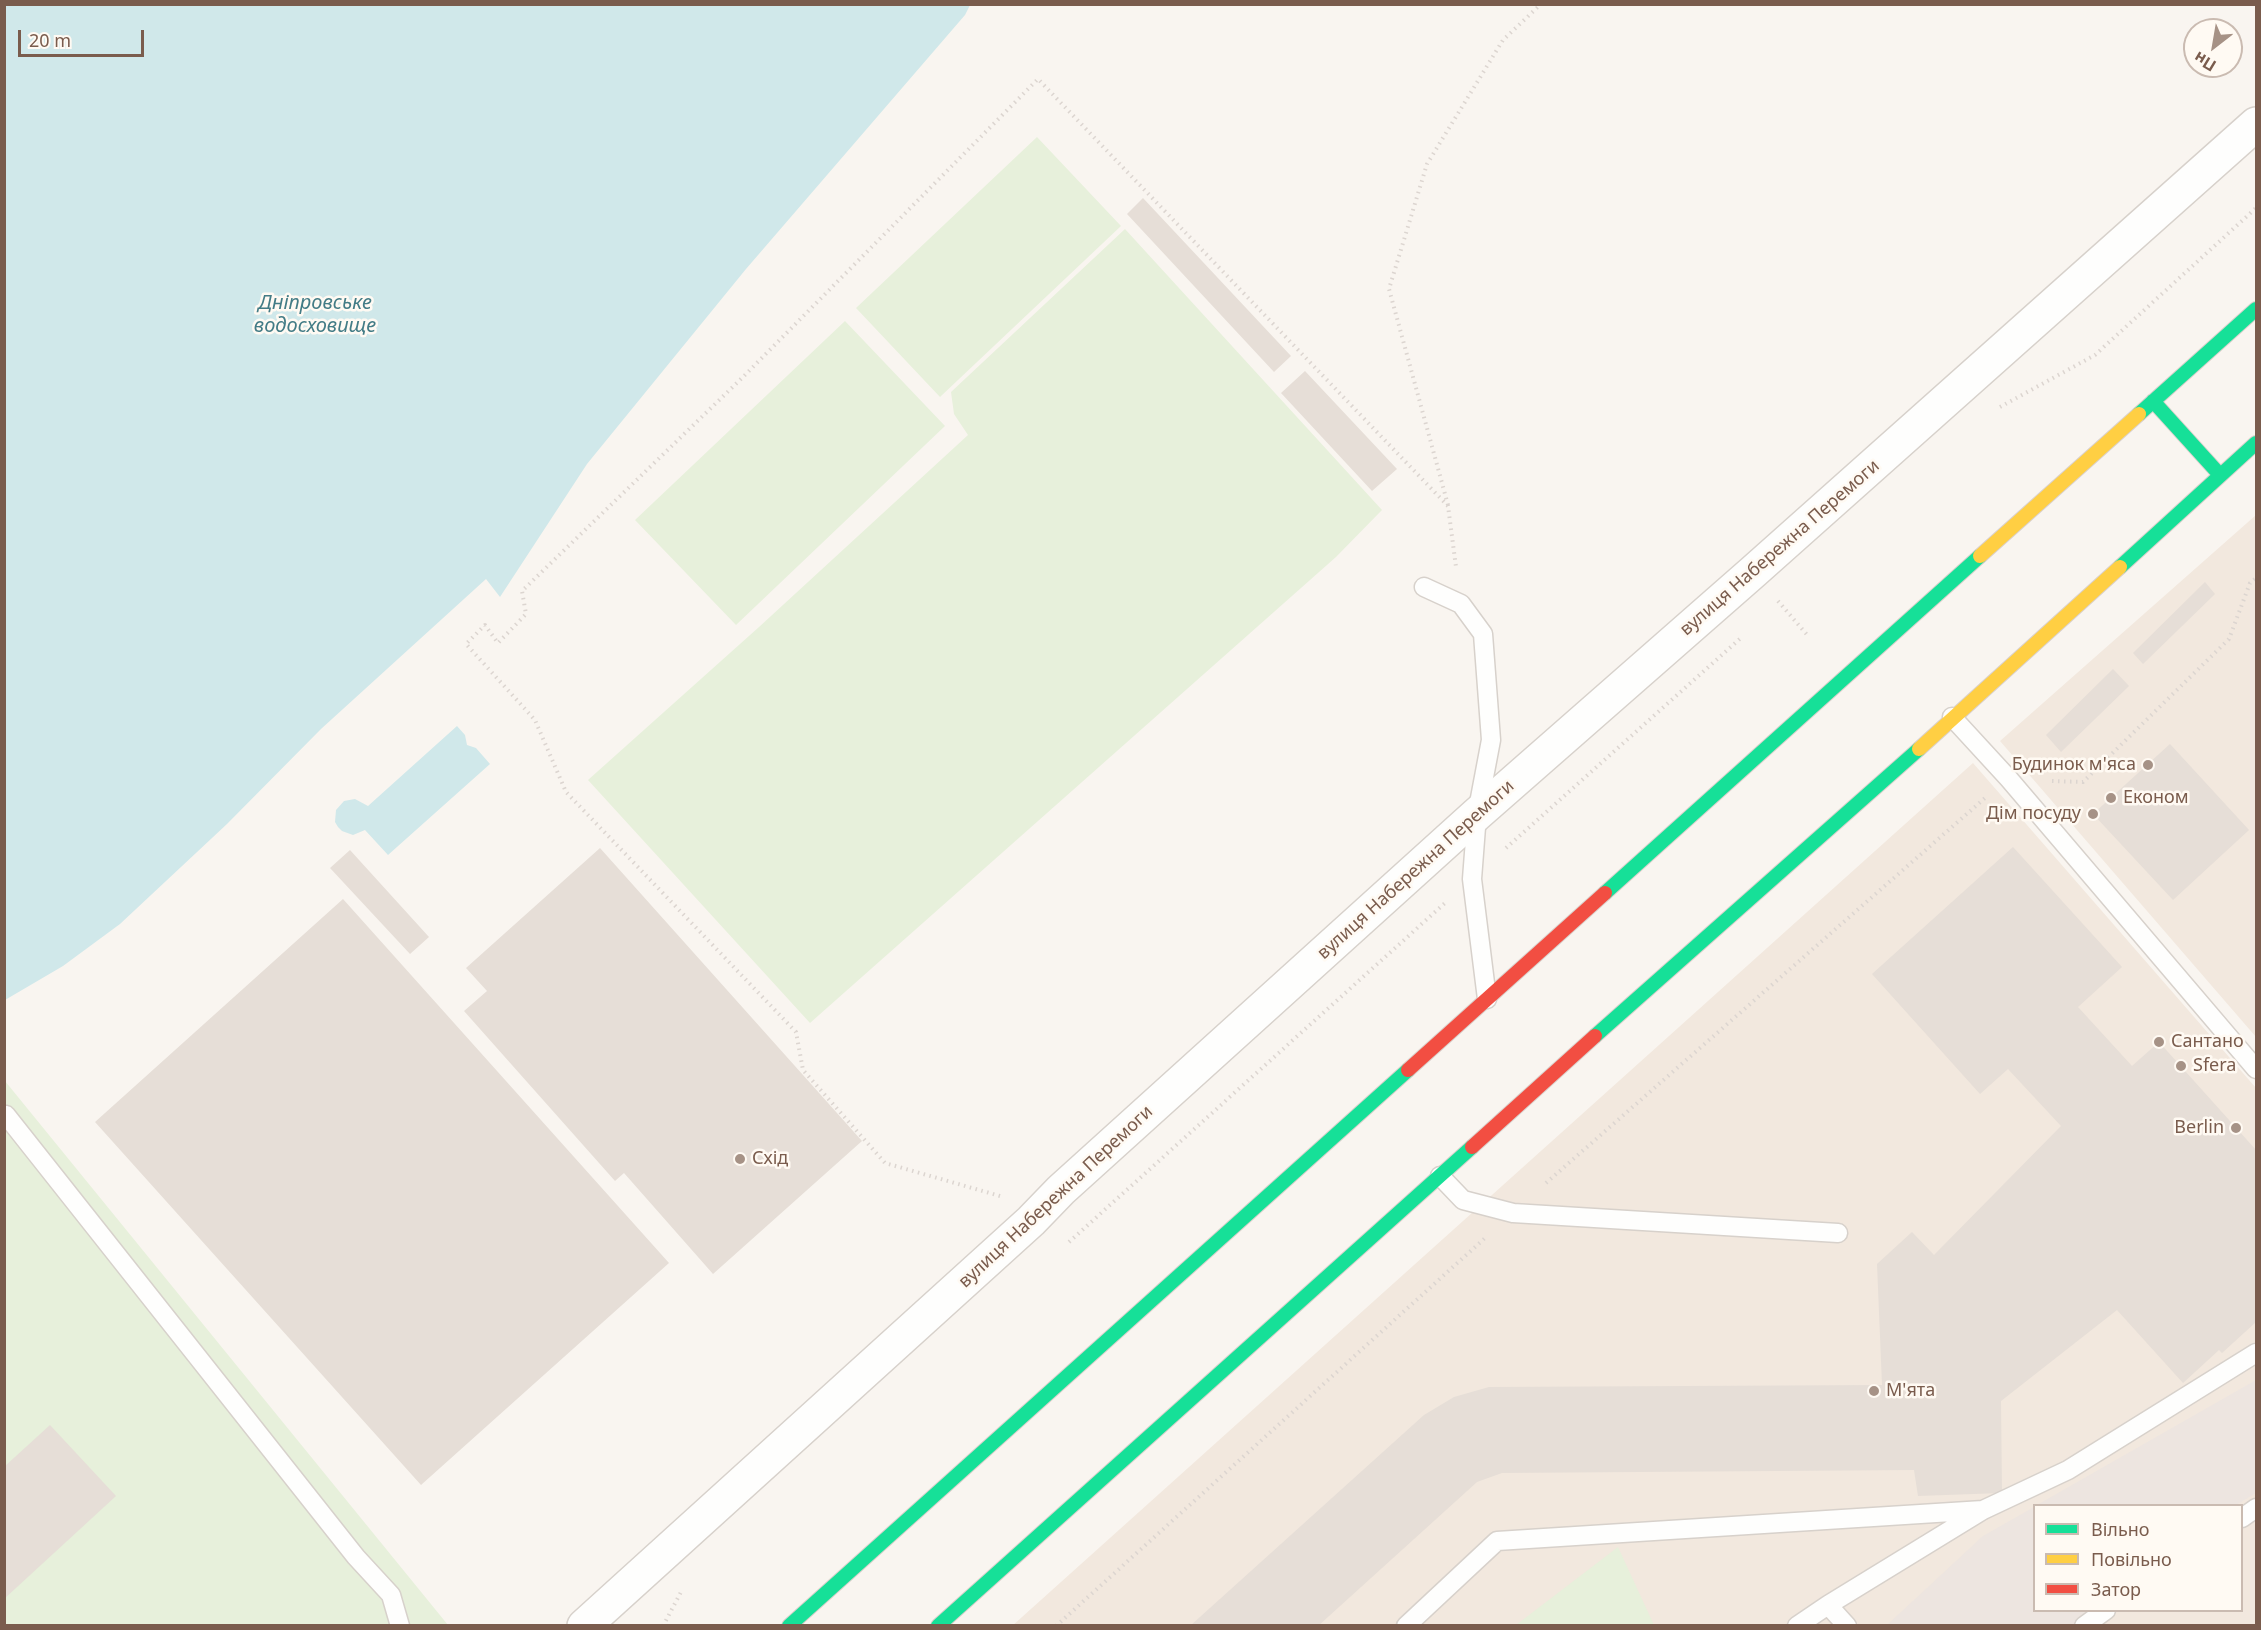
<!DOCTYPE html>
<meta charset="utf-8">
<style>
body{margin:0}
#map{position:relative;width:2261px;height:1630px;overflow:hidden;background:#f9f5f0;font-family:"Noto Sans",sans-serif}
canvas{display:block}
.frame{position:absolute;inset:0;border:6px solid #7a5c4d;pointer-events:none}
.legend{position:absolute;left:2033px;top:1504px;width:210px;height:108px;box-sizing:border-box;background:#fffaf3;border:2px solid #cabbb1;margin:0;padding:8px 10px;list-style:none;font-size:18px;color:#7a5c4d}
.legend li{display:flex;align-items:center;gap:12px;height:30px}
.legend b{width:30px;border:2px solid #cabbb1}
.north{position:absolute;left:2183px;top:18px;width:60px;height:60px;box-sizing:border-box;background:#fffaf3;border:2px solid #cabbb1;border-radius:50%;rotate:211deg;font-size:16px;font-weight:700;line-height:24px;text-align:center;color:#7a5c4d}
.north::after{content:'';display:block;margin:auto;width:21px;height:27px;background:#a69286;clip-path:polygon(50% 0,100% 100%,50% 72%,0 100%)}
.scale{position:absolute;left:18px;top:30px;width:126px;height:27px;box-sizing:border-box;border:3px solid #7a5c4d;border-top:0;padding-left:8px;font-size:18px;line-height:21px;white-space:nowrap;color:#7a5c4d;-webkit-text-stroke:4px #fffaf3;paint-order:stroke}
</style>
<div id="map">
<canvas width="2261" height="1630"></canvas>
<div class="frame"></div>
<ul class="legend">
<li><b style="height:8px;background:#16e098"></b>Вільно</li>
<li><b style="height:8px;background:#ffcf43"></b>Повільно</li>
<li><b style="height:8px;background:#f24e42"></b>Затор</li>
</ul>
<div class="north">Пн</div>
<div class="scale">20 m</div>
</div>
<script>
const ctx = document.querySelector('canvas').getContext('2d');
ctx.lineJoin = 'round';
function fillPath(path, color) {
  ctx.fillStyle = color;
  ctx.fill(path, 'evenodd');
}
function toPath(rows) {
  const path = new Path2D();
  for (const r of rows) {
    path.moveTo(r[0], r[1]);
    for (let i = 2; i < r.length; i += 2) path.lineTo(r[i], r[i + 1]);
  }
  return path;
}
function strokePath(path, color, width, dash) {
  ctx.strokeStyle = color;
  ctx.lineWidth = width;
  ctx.lineCap = dash ? 'butt' : 'round';
  ctx.setLineDash(dash || []);
  ctx.stroke(path);
}
function write(font, color, halo, rows, align = 'center') {
  ctx.font = font + ' "Noto Sans",sans-serif';
  ctx.lineWidth = 5;
  ctx.setLineDash([]);
  ctx.textBaseline = 'middle';
  ctx.strokeStyle = halo;
  ctx.fillStyle = color;
  for (const [text, x, y, turn = 0] of rows) {
    ctx.save();
    ctx.translate(x, y);
    ctx.rotate((+turn || 0) * Math.PI / 180);
    ctx.textAlign = isNaN(turn) ? turn : align;
    if (halo) ctx.strokeText(text, 0, 0);
    ctx.fillText(text, 0, 0);
    ctx.restore();
  }
}
const residential = toPath([
 [2256,515,2256,1037,2000,741],
 [1973,763,2256,1088,2256,1625,1012,1626],
 [2034,1506,2242,1506,2242,1610,2034,1610]
]);
const industrial = toPath([
 [2256,1380,2256,1493,2236,1505,2037,1505],
 [2034,1507,2034,1610,2090,1611,2085,1625,1886,1626,1983,1536]
]);
const green = toPath([
 [1037,137,1121,226,940,397,856,308],
 [1125,229,1382,510,1336,557,810,1023,588,780,759,627,968,435,954,414,951,392],
 [845,321,945,426,736,625,635,520],
 [5,1081,448,1625,5,1625],
 [1618,1547,1654,1625,1516,1625]
]);
const water = toPath([
 [5,4,970,5,965,15,746,269,587,464,500,597,486,579,321,729,227,824,120,924,63,966,5,1000],
 [457,726,465,735,467,745,476,748,490,764,388,855,365,830,353,835,342,831,338,827,335,822,336,810,344,801,355,799,368,806]
]);
const building = toPath([
 [1143,198,1291,356,1274,372,1127,214],
 [1305,371,1397,469,1372,491,1281,393],
 [2205,582,2215,594,2143,664,2133,653],
 [2113,669,2129,686,2061,752,2046,735],
 [2170,744,2249,830,2173,900,2093,814],
 [2013,847,2122,967,2078,1007,2132,1066,2159,1042,2256,1150,2256,1322,2222,1353,2219,1350,2183,1383,2117,1310,2001,1401,2002,1493,1918,1496,1914,1470,1502,1473,1477,1482,1318,1626,1190,1626,1424,1415,1454,1397,1489,1387,1882,1385,1877,1264,1912,1232,1934,1255,2061,1126,2008,1069,1980,1094,1872,974],
 [600,848,862,1141,713,1274,624,1173,615,1181,464,1011,487,991,466,968],
 [350,850,429,937,410,954,330,868],
 [343,899,669,1263,421,1485,95,1122],
 [50,1425,116,1496,4,1599,4,1467]
]);
const path = toPath([
 [2000,407,2095,355,2256,208],
 [1448,505,1389,289,1427,164,1503,40,1541,4],
 [1778,601,1809,637],
 [2052,781,2083,782,2229,639,2250,583,2256,578],
 [1506,848,1742,637],
 [1546,1183,1985,798],
 [1000,1196,885,1163,803,1070,796,1032,566,792,535,720,466,644,485,625,498,643,526,614,522,591,743,377,1038,79,1448,506,1456,567],
 [1069,1242,1445,903],
 [663,1626,681,1592],
 [1056,1626,1485,1238]
]);
const lane = toPath([
 [1424,587,1461,604,1483,634,1491,740,1477,814,1472,879,1487,999],
 [1952,717,2009,779,2256,1069],
 [6,1115,356,1557,391,1595,400,1626],
 [1440,1176,1463,1200,1513,1213,1838,1233],
 [2242,1518,2256,1508],
 [1828,1605,1983,1510,2068,1470,2256,1353],
 [1406,1626,1497,1541,1983,1510],
 [1797,1626,1828,1605,1847,1626],
 [2084,1626,2106,1610]
]);
const street = toPath([
 [584,1626,1031,1221,1061,1190,1477,814,1753,572,2256,124]
]);
const fast = toPath([
 [2153,401,2220,475],
 [2139,414,2256,309],
 [2120,567,2256,443],
 [1605,893,1980,556],
 [1595,1036,1919,749],
 [789,1626,1408,1070],
 [938,1626,1472,1147]
]);
const slow = toPath([
 [1980,556,2139,414],
 [1919,749,2120,567]
]);
const jam = toPath([
 [1408,1070,1605,893],
 [1472,1147,1595,1036]
]);
const markers = [
 [2148,765,6,"#a69286"],
 [2111,798,6,"#a69286"],
 [2093,814,6,"#a69286"],
 [2159,1042,6,"#a69286"],
 [2181,1066,6,"#a69286"],
 [2236,1128,6,"#a69286"],
 [740,1159,6,"#a69286"],
 [1874,1391,6,"#a69286"]
];
const streetNames = [
 ["вулиця Набережна Перемоги",1780,548,-41],
 ["вулиця Набережна Перемоги",1416,870,-42],
 ["вулиця Набережна Перемоги",1056,1197,-43]
];
const poiNames = [
 ["Будинок м'яса",2136,765,"right"],
 ["Економ",2123,798],
 ["Дім посуду",2081,814,"right"],
 ["Сантано",2171,1042],
 ["Sfera",2193,1066],
 ["Berlin",2224,1128,"right"],
 ["Схід",752,1159],
 ["М'ята",1886,1391]
];
const waterNames = [
 ["Дніпровське",315,303],
 ["водосховище",315,326]
];
fillPath(residential, '#f2e8de');
fillPath(industrial, '#ede5e0');
fillPath(green, '#e7f0db');
fillPath(water, '#d0e8ea');
fillPath(building, '#e6ded7');
strokePath(lane, '#d7d1cb', 21);
strokePath(street, '#d7d1cb', 36);
strokePath(fast, '#dad1cc', 16);
strokePath(slow, '#dad1cc', 16);
strokePath(jam, '#dad1cc', 16);
strokePath(path, '#dcd5d0', 4, [1.5, 4.5]);
strokePath(lane, '#fefefd', 18);
strokePath(street, '#fefefd', 33);
strokePath(fast, '#16e098', 14);
strokePath(slow, '#ffcf43', 14);
strokePath(jam, '#f24e42', 14);
for (const [x, y, r, color] of markers) {
  const dot = new Path2D();
  dot.arc(x, y, r, 0, 2 * Math.PI);
  ctx.fillStyle = color;
  ctx.fill(dot);
  strokePath(dot, '#fffaf3', 2);
}
write('18px', '#7a5c4d', '#fffaf3', streetNames);
write('18px', '#7a5c4d', '#fffaf3', poiNames, 'left');
write('italic 20px', '#437c86', '#fffaf3', waterNames);
</script>
